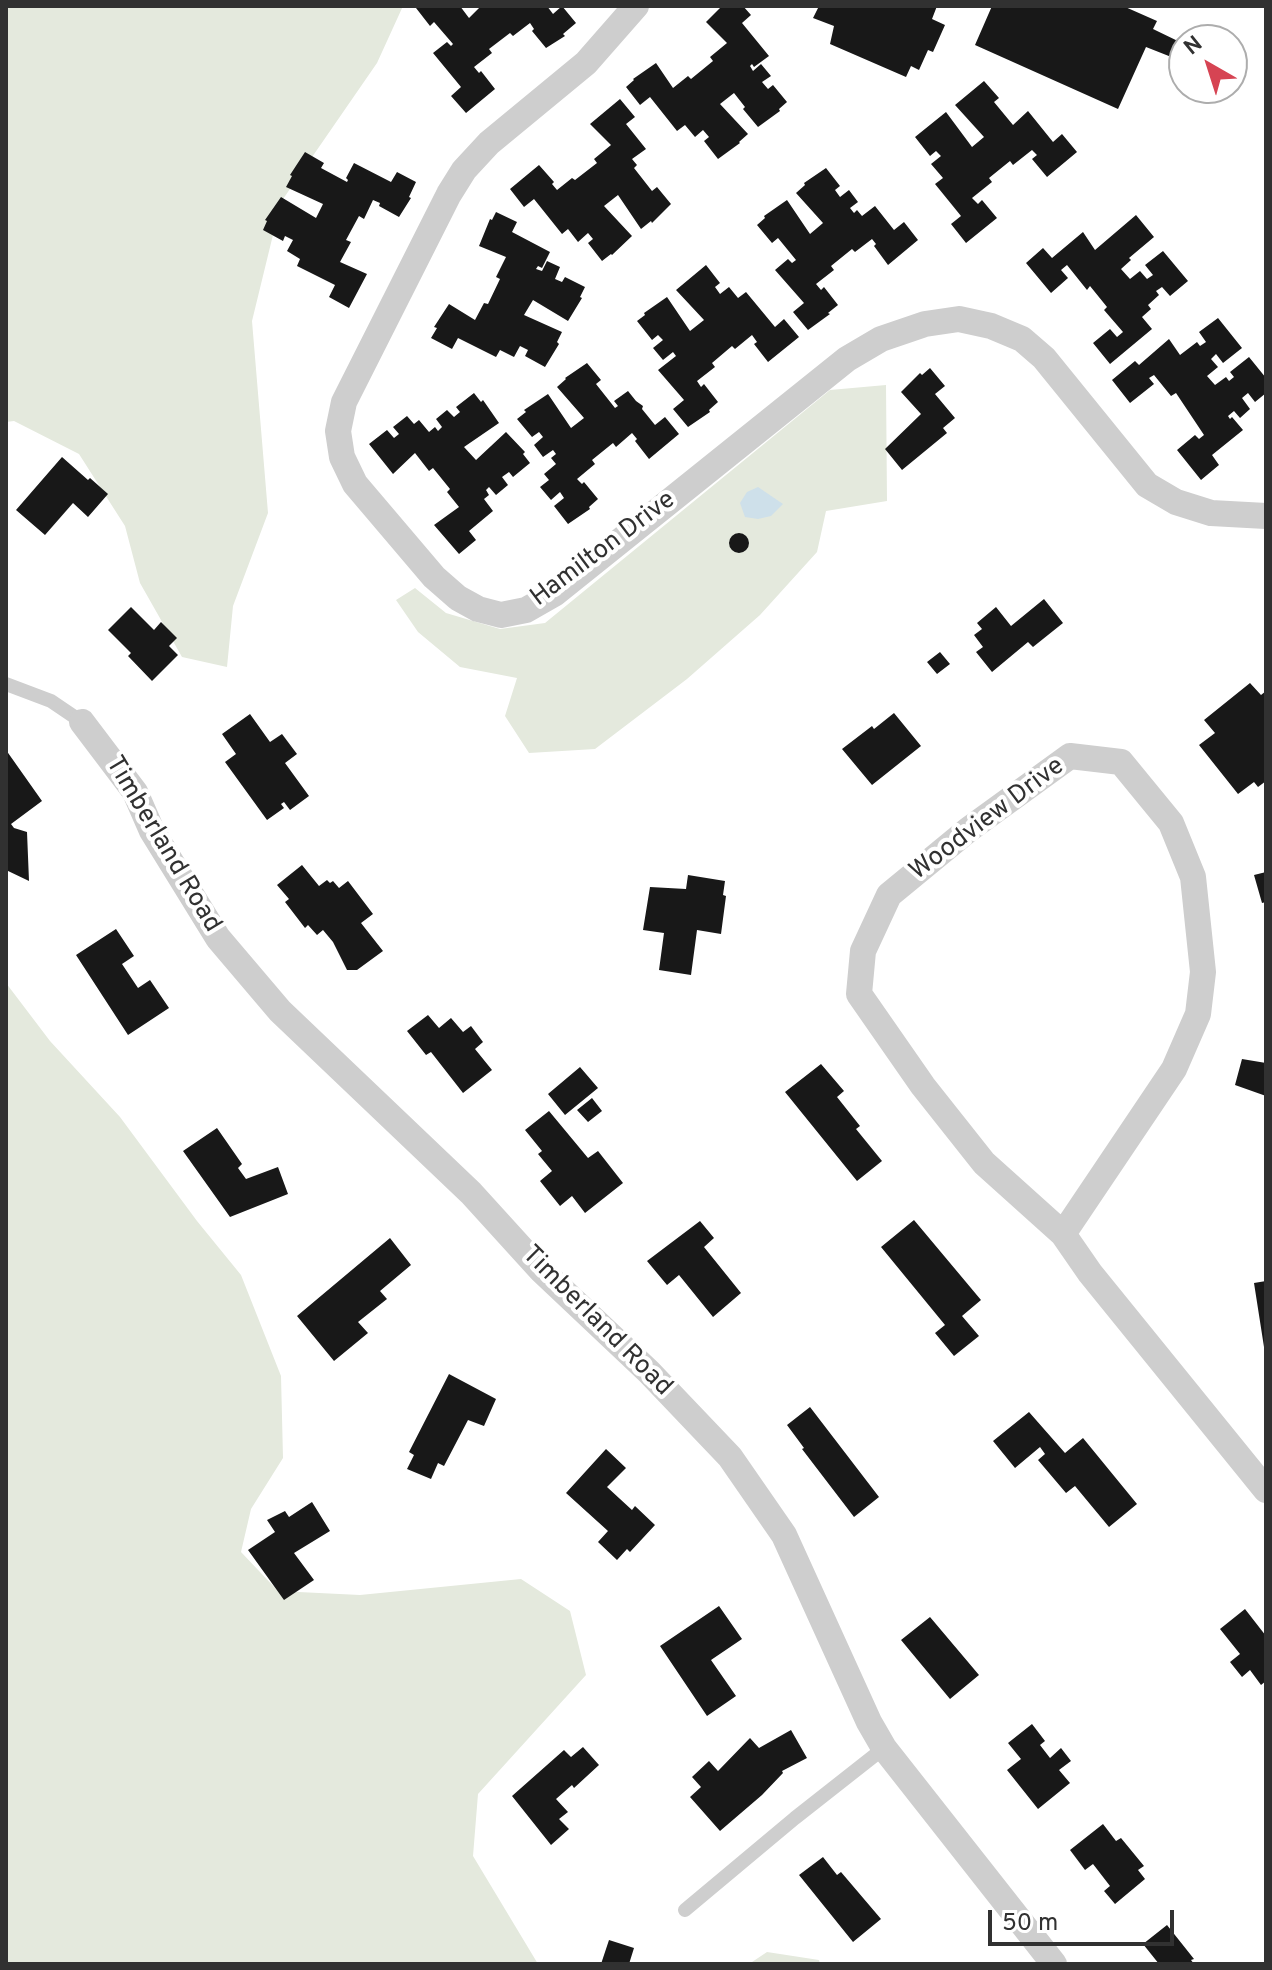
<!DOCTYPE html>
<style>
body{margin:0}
#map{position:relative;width:1272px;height:1970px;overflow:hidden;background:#fff;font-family:Overpass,sans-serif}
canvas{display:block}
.frame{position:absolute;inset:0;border:8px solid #313131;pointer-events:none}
.north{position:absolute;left:1168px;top:24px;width:80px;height:80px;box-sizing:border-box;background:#fff;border:2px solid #adadad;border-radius:50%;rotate:321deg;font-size:22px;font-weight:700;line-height:32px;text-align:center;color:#313131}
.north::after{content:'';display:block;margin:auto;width:28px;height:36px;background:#d64453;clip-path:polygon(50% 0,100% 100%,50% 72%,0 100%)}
.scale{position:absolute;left:988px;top:1910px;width:186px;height:36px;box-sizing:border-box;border:4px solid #313131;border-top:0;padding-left:10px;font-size:24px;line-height:28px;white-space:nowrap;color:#313131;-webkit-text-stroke:6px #fff;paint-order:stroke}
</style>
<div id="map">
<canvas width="1272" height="1970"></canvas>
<div class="frame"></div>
<div class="north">N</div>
<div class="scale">50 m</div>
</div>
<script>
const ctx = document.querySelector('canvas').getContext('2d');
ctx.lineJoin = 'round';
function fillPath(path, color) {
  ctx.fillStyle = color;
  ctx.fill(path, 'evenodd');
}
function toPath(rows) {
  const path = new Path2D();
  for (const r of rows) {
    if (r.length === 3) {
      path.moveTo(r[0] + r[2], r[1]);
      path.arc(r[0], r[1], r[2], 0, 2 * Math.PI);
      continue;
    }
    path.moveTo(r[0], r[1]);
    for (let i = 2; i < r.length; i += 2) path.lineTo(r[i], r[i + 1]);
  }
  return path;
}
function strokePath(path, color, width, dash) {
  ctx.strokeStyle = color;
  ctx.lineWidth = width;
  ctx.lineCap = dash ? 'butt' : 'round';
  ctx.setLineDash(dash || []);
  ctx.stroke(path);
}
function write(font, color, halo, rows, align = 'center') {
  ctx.font = font + ' Overpass,sans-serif';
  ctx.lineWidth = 8;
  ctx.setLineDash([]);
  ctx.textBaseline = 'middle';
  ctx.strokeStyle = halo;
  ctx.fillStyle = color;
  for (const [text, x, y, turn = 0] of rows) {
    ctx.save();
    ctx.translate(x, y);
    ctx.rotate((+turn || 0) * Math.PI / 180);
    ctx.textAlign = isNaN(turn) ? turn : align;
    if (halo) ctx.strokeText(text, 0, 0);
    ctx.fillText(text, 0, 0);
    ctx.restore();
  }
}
const green = toPath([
 [6,6,403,6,377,63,281,202,252,321,268,513,233,606,227,667,182,657,140,583,125,526,79,454,14,421,6,422],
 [886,385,887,501,826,511,817,552,760,615,687,679,595,749,529,753,505,716,517,678,460,667,418,632,396,600,415,588,446,613,500,629,545,623,830,390],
 [6,983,50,1041,120,1117,197,1221,241,1275,281,1376,283,1458,251,1509,241,1552,278,1591,360,1595,521,1579,570,1611,586,1675,478,1794,473,1856,538,1964,6,1964],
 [767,1952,819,1960,820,1964,749,1964]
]);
const water = toPath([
 [758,487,783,504,771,516,758,519,745,517,740,503,747,492]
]);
const building = toPath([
 [418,6,460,6,469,18,481,6,547,6,553,14,562,6,576,23,563,34,565,36,546,48,532,31,534,29,530,23,513,36,510,33,489,49,492,53,474,67,479,73,481,71,495,89,466,113,451,96,461,87,433,53,447,42,451,46,453,44,434,22,430,26,416,8],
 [722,6,743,6,751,15,742,23,769,56,754,67,752,64,750,66,753,71,761,64,771,76,762,82,768,89,773,85,787,102,779,109,780,111,758,127,743,109,745,107,734,93,720,104,748,134,739,142,740,143,718,159,704,141,709,137,703,130,695,137,685,125,677,131,650,97,640,105,626,87,634,80,633,79,656,63,673,88,688,76,691,79,713,61,710,57,727,43,706,22],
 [819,6,937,6,932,19,945,25,933,52,928,50,919,70,911,66,906,77,830,44,834,26,813,18],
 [992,6,1123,6,1157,21,1153,29,1184,44,1184,62,1146,47,1118,109,975,45],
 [984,81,999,98,994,102,1013,125,1028,111,1053,142,1062,134,1077,152,1047,177,1032,159,1037,155,1032,150,1013,165,1010,161,989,178,992,182,972,198,978,204,982,200,997,218,966,243,951,224,961,216,935,184,943,178,931,164,941,156,936,151,930,156,915,137,946,112,972,147,984,137,955,105],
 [620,99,635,117,626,124,646,149,632,159,637,165,634,168,652,191,657,187,671,204,652,223,651,221,641,229,618,195,604,206,632,236,612,255,611,254,602,261,588,243,593,239,588,233,578,242,568,229,562,234,534,199,524,207,510,189,539,165,554,182,552,184,557,190,572,178,575,180,597,163,594,159,611,145,590,124],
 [305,152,324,163,321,168,347,182,348,180,346,178,354,163,391,182,397,172,416,182,409,197,411,198,399,217,379,206,380,203,373,200,364,219,359,216,346,240,351,242,340,262,367,274,349,308,329,297,335,285,297,266,300,259,287,251,293,240,285,236,283,241,263,230,267,221,265,220,281,197,316,218,323,204,286,187,292,176,290,175],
 [826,168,840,186,835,190,840,197,849,190,858,202,850,208,854,213,857,210,862,216,875,206,894,230,904,222,918,240,888,265,874,246,876,244,872,239,855,252,852,249,831,266,834,270,816,284,821,290,824,287,838,305,828,313,830,314,808,330,793,312,804,303,775,270,788,259,792,263,796,260,778,238,772,243,757,225,765,218,764,216,787,200,810,234,823,223,796,193,805,185,804,183],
 [496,212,517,222,512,232,550,252,542,268,538,266,536,269,542,271,547,261,560,267,555,279,562,282,565,277,585,287,580,297,582,298,568,321,533,300,524,315,562,332,557,342,559,344,545,367,525,356,528,350,520,346,514,357,500,350,496,357,458,338,452,349,431,338,437,328,434,327,449,304,475,320,484,303,488,304,500,279,496,277,506,257,479,246,490,219,492,220],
 [1136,215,1154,237,1129,258,1131,260,1121,269,1130,279,1140,271,1147,279,1153,275,1145,265,1163,251,1188,281,1170,296,1162,287,1156,291,1159,295,1148,305,1151,309,1142,317,1152,329,1110,364,1093,343,1110,329,1117,337,1123,332,1104,310,1107,307,1090,286,1087,290,1067,265,1061,270,1068,278,1051,293,1026,263,1043,248,1052,258,1083,232,1095,250],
 [706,265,720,283,715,287,720,294,729,287,738,298,746,292,775,327,784,319,799,337,768,362,754,344,757,342,752,335,735,349,732,346,712,363,715,367,697,381,701,387,704,384,718,402,709,410,710,412,688,427,673,409,684,400,658,370,676,356,673,352,663,360,653,348,663,340,658,335,652,340,637,321,645,315,644,313,667,297,690,331,704,320,676,290],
 [1218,318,1242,348,1223,363,1216,354,1211,359,1218,367,1207,376,1215,385,1226,377,1229,381,1234,377,1230,372,1249,357,1266,378,1266,393,1255,402,1248,393,1242,398,1250,409,1240,418,1234,411,1228,416,1230,419,1232,417,1243,430,1212,455,1219,465,1201,480,1177,450,1195,435,1199,439,1204,435,1176,393,1171,396,1154,375,1149,378,1154,384,1130,403,1112,380,1135,361,1139,365,1169,339,1180,355,1197,342,1200,346,1206,342,1199,332],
 [587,363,601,380,596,384,615,408,618,406,614,401,628,391,636,401,643,406,642,409,655,425,665,417,679,434,649,459,635,441,637,439,632,433,616,447,613,443,592,460,595,464,577,479,582,484,584,482,598,499,589,507,590,509,568,524,554,506,564,498,560,492,551,500,540,487,549,480,544,474,556,464,551,458,556,454,553,450,543,457,534,445,543,437,539,432,532,437,517,419,526,412,524,410,548,394,571,428,584,418,557,387,566,379,565,378],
 [930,368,945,386,935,394,955,418,943,428,947,433,902,470,885,449,921,414,901,392,920,373,922,375],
 [474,393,481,402,483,400,499,423,464,447,476,460,506,432,525,452,523,454,530,463,513,477,509,472,502,477,508,485,496,495,489,487,486,490,489,495,484,499,493,511,469,531,476,540,459,554,434,525,459,507,447,492,450,489,433,468,429,471,415,453,393,474,369,444,387,430,394,438,399,434,393,427,407,416,414,424,419,420,429,432,435,427,438,431,442,427,436,419,447,410,454,417,460,412,456,407],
 [62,457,88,480,90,478,108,494,88,517,73,503,45,535,16,510],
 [739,543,10],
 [1044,599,1063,623,1033,647,1028,642,992,672,976,652,983,647,974,635,982,629,977,623,996,607,1011,626],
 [131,607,154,630,161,622,177,638,169,646,178,655,152,681,128,656,131,653,108,630],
 [940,652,950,664,937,674,927,662],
 [1250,683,1261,695,1266,691,1266,781,1258,787,1254,782,1238,794,1199,745,1215,733,1204,720],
 [894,713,921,746,872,785,842,749,872,726,874,729],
 [250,714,270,742,282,734,297,754,285,763,309,796,290,810,284,802,281,804,284,808,267,820,225,762,236,754,222,734],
 [6,750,42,801,11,824,14,828,27,832,29,881,6,870],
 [302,865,319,886,327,880,330,883,333,881,339,888,348,881,373,914,361,923,383,951,357,970,347,970,333,942,323,930,317,935,308,925,305,928,285,902,289,899,277,885],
 [1266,872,1266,902,1262,903,1254,875],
 [688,875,725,881,723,895,726,896,721,934,697,930,691,975,659,970,664,933,643,930,650,887,686,889],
 [116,929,134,956,122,964,138,988,150,980,169,1008,128,1035,76,955],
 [428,1015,439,1028,451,1018,463,1032,471,1026,483,1042,475,1049,492,1070,463,1093,431,1052,426,1055,407,1031],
 [1242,1059,1266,1063,1266,1096,1235,1085],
 [821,1064,844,1091,837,1097,860,1126,856,1129,882,1161,857,1181,785,1092],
 [580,1067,598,1088,565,1115,548,1094],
 [592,1098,602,1111,588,1122,577,1110],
 [549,1111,588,1158,598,1151,623,1183,585,1213,572,1196,560,1206,540,1181,552,1171,538,1154,542,1151,525,1130],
 [217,1128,242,1164,238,1168,246,1179,278,1167,288,1194,230,1217,183,1151],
 [914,1220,981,1300,962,1316,979,1336,954,1356,935,1333,945,1325,881,1247],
 [700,1221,714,1238,704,1247,741,1293,713,1317,679,1275,667,1285,647,1261],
 [390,1238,411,1265,380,1291,387,1299,358,1322,368,1333,334,1361,297,1316],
 [1266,1281,1266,1347,1264,1347,1254,1283],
 [449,1374,496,1399,484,1426,468,1420,444,1466,438,1463,431,1479,407,1469,414,1455,409,1452],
 [810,1407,879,1497,854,1517,802,1449,804,1448,787,1425],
 [1029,1412,1065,1453,1083,1438,1137,1504,1109,1527,1075,1486,1066,1493,1038,1460,1045,1454,1040,1447,1015,1468,993,1441],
 [606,1449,626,1468,607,1487,632,1510,635,1506,655,1525,630,1552,627,1549,617,1560,598,1542,608,1531,566,1493],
 [312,1502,330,1531,294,1553,314,1580,284,1600,248,1550,275,1532,267,1520,285,1511,289,1517],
 [719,1606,742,1639,711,1660,736,1696,707,1716,660,1646],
 [1245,1609,1266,1636,1266,1681,1261,1685,1250,1670,1242,1677,1230,1662,1240,1654,1220,1629],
 [930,1617,979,1675,950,1699,901,1640],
 [1032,1724,1045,1741,1040,1745,1050,1758,1061,1748,1071,1761,1059,1770,1070,1783,1038,1809,1007,1770,1021,1759,1008,1743],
 [791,1730,807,1758,782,1771,783,1773,762,1795,720,1831,690,1797,701,1787,692,1777,709,1761,718,1771,750,1738,759,1748],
 [583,1747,599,1765,574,1788,572,1785,556,1799,568,1812,559,1819,569,1829,551,1845,512,1796,564,1750,571,1757],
 [1103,1824,1116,1841,1121,1838,1144,1866,1138,1870,1145,1879,1115,1904,1104,1891,1110,1886,1093,1864,1085,1870,1070,1850],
 [823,1857,837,1875,841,1872,881,1919,853,1942,799,1875],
 [1167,1925,1194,1959,1191,1960,1194,1964,1159,1964,1143,1944],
 [609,1940,634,1948,629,1964,601,1964]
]);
const service = toPath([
 [6,684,51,701,82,722],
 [685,1910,795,1818,884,1748]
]);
const minor = toPath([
 [636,6,586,63,489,143,464,170,449,194,344,402,338,431,342,457,355,484,434,577,458,598,478,609,501,615,526,610,554,594,847,359,881,339,925,324,959,319,991,326,1022,339,1044,358,1147,485,1176,502,1211,513,1266,516],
 [82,722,135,792,152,831,218,938,280,1011,471,1193,541,1270,649,1372,730,1457,784,1535,869,1722,884,1748,1054,1964],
 [1070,756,1121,762,1171,823,1193,877,1203,972,1198,1014,1174,1069,1063,1234,984,1163,923,1086,859,994,863,951,889,895,968,830,1070,756],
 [1063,1234,1090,1273,1266,1490]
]);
const streetNames = [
 ["Hamilton Drive",604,550,-37],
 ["Woodview Drive",988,820,-37],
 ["Timberland Road",162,845,59],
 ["Timberland Road",596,1322,45]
];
fillPath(green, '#e4e9dd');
fillPath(water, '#cee0ea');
fillPath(building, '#181818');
strokePath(service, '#cecece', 14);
strokePath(minor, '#cecece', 26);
write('26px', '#313131', '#fff', streetNames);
</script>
